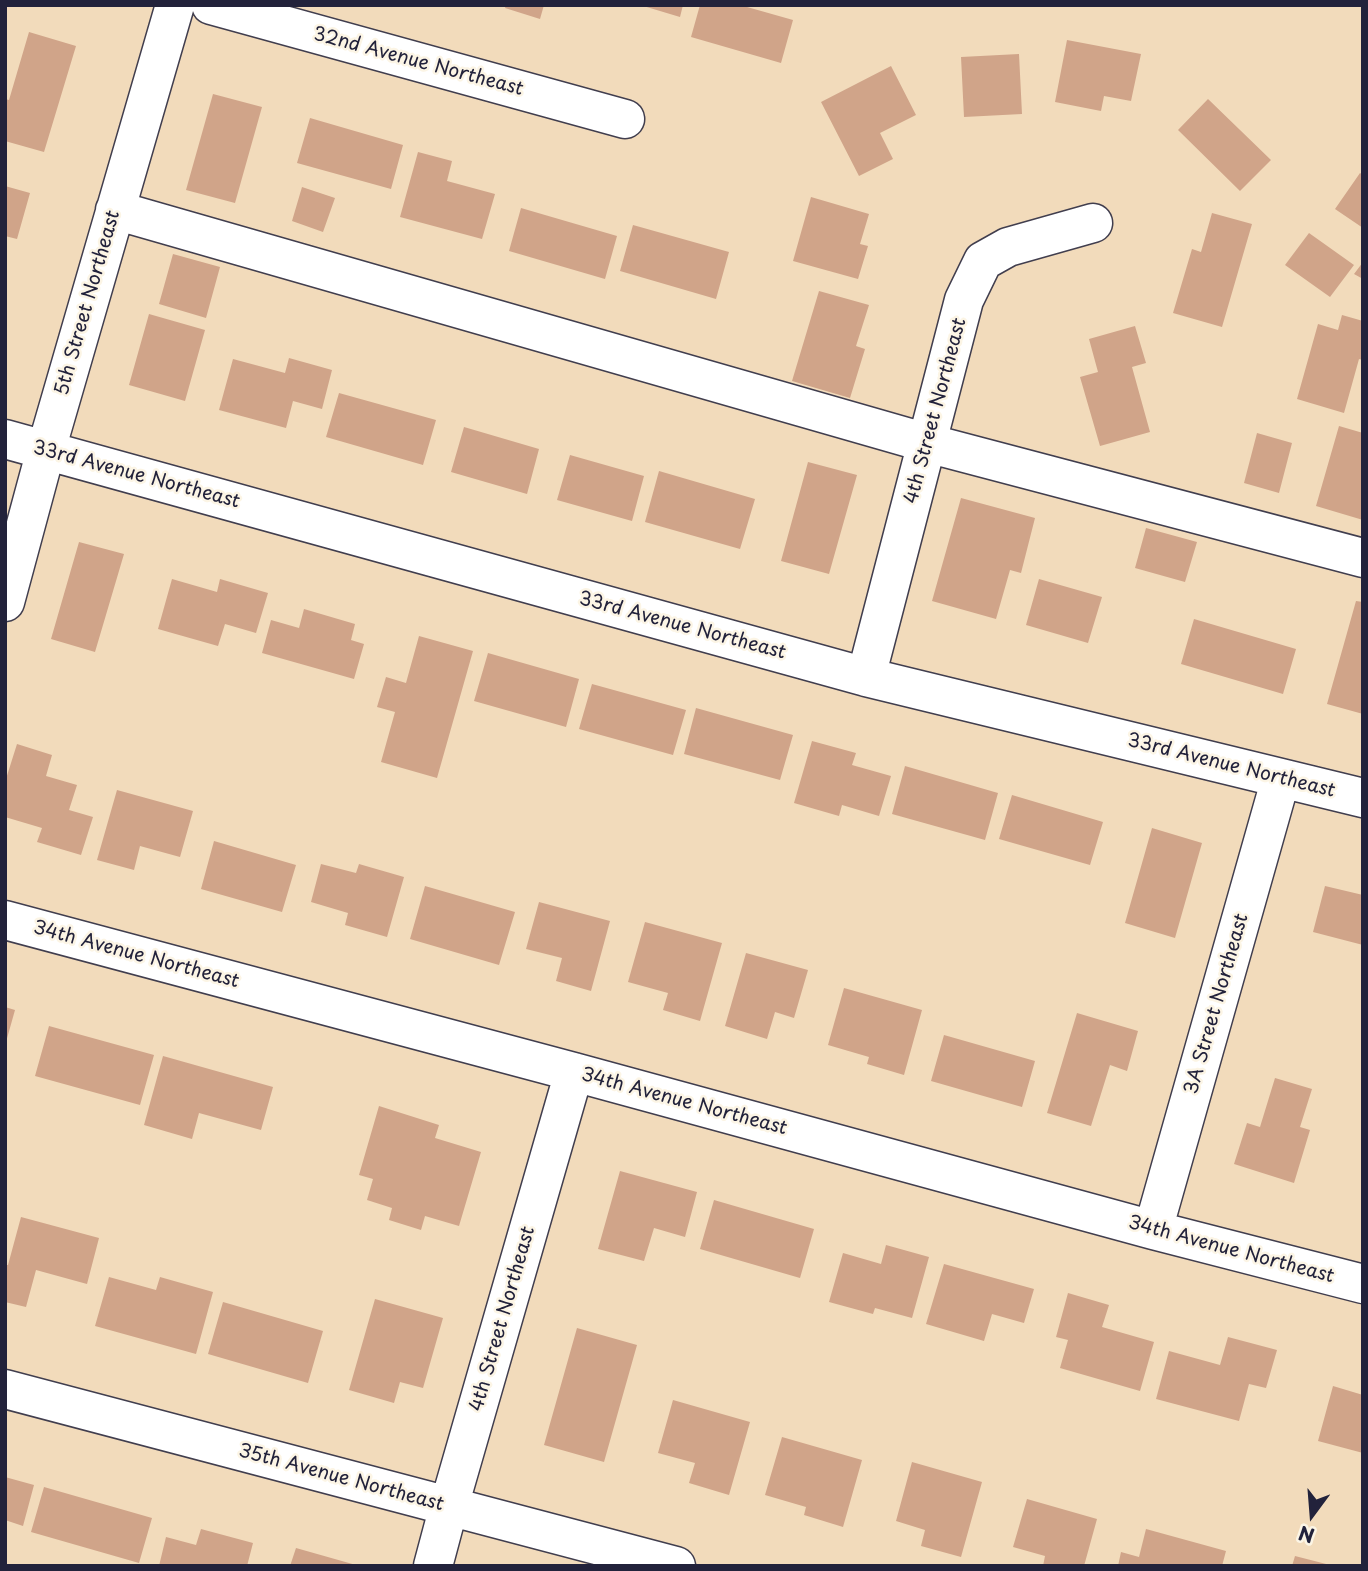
<!DOCTYPE html>
<style>
body{margin:0}
#map{position:relative;width:1368px;height:1571px;overflow:hidden;background:#f2dbbb;font-family:"Playpen Sans",sans-serif}
canvas{display:block}
.frame{position:absolute;inset:0;border:7px solid #22223b;pointer-events:none}
.north{position:absolute;left:1277px;top:1480px;width:70px;height:70px;-webkit-text-stroke:5px #fcf5e5;paint-order:stroke;rotate:196deg;font-size:19px;font-weight:700;line-height:28px;text-align:center;color:#22223b}
.north::after{content:'';display:block;margin:auto;width:24px;height:32px;background:#22223b;clip-path:polygon(50% 0,100% 100%,50% 72%,0 100%)}
</style>
<div id="map">
<canvas width="1368" height="1571"></canvas>
<div class="frame"></div>
<div class="north">N</div>
</div>
<script>
const ctx = document.querySelector('canvas').getContext('2d');
ctx.lineJoin = 'round';
function fillPath(path, color) {
  ctx.fillStyle = color;
  ctx.fill(path, 'evenodd');
}
function toPath(rows) {
  const path = new Path2D();
  for (const r of rows) {
    path.moveTo(r[0], r[1]);
    for (let i = 2; i < r.length; i += 2) path.lineTo(r[i], r[i + 1]);
  }
  return path;
}
function strokePath(path, color, width, dash) {
  ctx.strokeStyle = color;
  ctx.lineWidth = width;
  ctx.lineCap = dash ? 'butt' : 'round';
  ctx.setLineDash(dash || []);
  ctx.stroke(path);
}
function write(font, color, halo, rows, align = 'center') {
  ctx.font = font + ' "Playpen Sans",sans-serif';
  ctx.lineWidth = 5;
  ctx.setLineDash([]);
  ctx.textBaseline = 'middle';
  ctx.strokeStyle = halo;
  ctx.fillStyle = color;
  for (const [text, x, y, turn = 0] of rows) {
    ctx.save();
    ctx.translate(x, y);
    ctx.rotate((+turn || 0) * Math.PI / 180);
    ctx.textAlign = isNaN(turn) ? turn : align;
    if (halo) ctx.strokeText(text, 0, 0);
    ctx.fillText(text, 0, 0);
    ctx.restore();
  }
}
const building = toPath([
 [506,5,544,5,540,19,505,8],
 [640,5,683,5,680,17],
 [700,5,740,5,793,20,781,63,691,37],
 [29,32,76,46,44,152,5,141,5,99,9,100],
 [1067,40,1141,54,1131,101,1104,96,1101,111,1055,102],
 [1019,54,1022,114,964,117,961,57],
 [891,66,916,115,880,133,893,159,859,176,821,102],
 [213,94,262,107,235,203,186,190],
 [1208,99,1271,160,1240,191,1178,130],
 [310,118,403,145,391,189,297,163],
 [418,152,452,161,447,181,495,194,482,239,400,217],
 [1360,173,1363,175,1363,228,1335,209],
 [5,186,30,193,17,239,5,236],
 [302,187,335,198,323,232,292,221],
 [811,197,869,214,860,244,868,246,858,279,793,261],
 [521,208,617,236,605,279,509,251],
 [1212,213,1252,224,1222,327,1173,313,1192,249,1201,252],
 [633,225,729,252,716,299,620,271],
 [1309,233,1354,265,1330,297,1285,265],
 [173,254,220,267,206,318,159,304],
 [1363,262,1363,279,1354,274],
 [819,291,869,305,856,346,865,349,850,398,792,381],
 [149,314,205,330,185,401,129,385],
 [1342,315,1363,321,1363,360,1359,359,1344,413,1297,399,1318,324,1338,330],
 [1135,326,1146,363,1132,367,1150,432,1100,446,1080,377,1098,372,1089,339],
 [289,358,332,370,322,409,293,401,286,428,219,410,233,359,285,373],
 [339,393,436,420,423,465,326,437],
 [1339,426,1363,433,1363,520,1316,506],
 [464,427,539,449,527,494,451,472],
 [1257,433,1292,443,1279,493,1244,483],
 [570,455,644,476,632,521,557,500],
 [808,462,857,475,829,574,781,561],
 [659,471,755,499,740,549,645,522],
 [961,498,1035,518,1021,573,1010,570,996,619,932,601],
 [1146,528,1197,542,1185,582,1135,568],
 [79,542,124,554,95,652,51,639],
 [172,579,217,592,220,579,268,593,256,633,225,624,218,646,158,629],
 [1039,579,1102,597,1088,643,1026,625],
 [1356,601,1363,602,1363,714,1327,704],
 [304,609,355,624,351,640,364,644,354,679,262,653,271,620,299,628],
 [1194,619,1296,649,1283,694,1181,664],
 [419,636,473,651,437,778,381,762,395,712,377,707,386,677,406,683],
 [488,653,579,679,566,727,474,701],
 [592,684,686,710,673,755,579,729],
 [696,708,793,735,780,780,684,754],
 [812,741,856,753,852,765,891,776,879,816,842,805,839,816,794,803],
 [17,744,52,755,46,776,77,785,69,810,93,817,81,855,37,842,42,828,5,817,5,782],
 [905,766,998,793,985,840,892,814],
 [117,790,193,811,180,857,140,846,134,870,97,860],
 [1012,795,1103,822,1090,865,999,839],
 [1152,828,1202,843,1175,938,1125,923],
 [214,841,296,865,282,912,201,889],
 [321,864,356,873,359,864,404,877,387,937,345,925,348,913,311,902],
 [425,886,515,912,499,965,410,939],
 [1325,886,1363,895,1363,945,1313,932],
 [539,902,610,921,591,991,556,981,562,958,526,949],
 [645,922,722,943,700,1021,663,1010,668,993,628,982],
 [746,953,808,970,794,1018,775,1012,767,1039,725,1026],
 [844,988,922,1010,904,1075,867,1064,869,1057,828,1045],
 [5,1007,15,1010,6,1042,5,1042],
 [1077,1013,1138,1031,1127,1071,1110,1065,1091,1126,1047,1113],
 [49,1026,154,1055,140,1105,35,1076],
 [944,1035,1035,1061,1022,1107,931,1081],
 [163,1056,273,1087,261,1130,199,1113,192,1139,144,1125],
 [1275,1078,1312,1089,1300,1127,1310,1130,1294,1183,1234,1164,1247,1123,1260,1127],
 [379,1106,439,1125,435,1138,481,1152,459,1226,425,1216,421,1230,389,1220,392,1208,367,1200,373,1179,359,1175],
 [620,1171,697,1192,685,1237,654,1228,644,1261,598,1249],
 [714,1200,814,1229,800,1278,700,1249],
 [21,1217,99,1238,87,1284,36,1270,26,1307,5,1302,5,1265,8,1265],
 [886,1245,929,1257,912,1318,875,1308,873,1314,829,1302,843,1253,881,1264],
 [944,1264,1034,1289,1024,1323,992,1314,984,1341,926,1324],
 [109,1277,156,1290,160,1277,213,1292,196,1354,95,1326],
 [1068,1293,1109,1305,1102,1327,1154,1342,1140,1391,1060,1368,1068,1340,1056,1337],
 [375,1299,443,1318,423,1388,400,1382,394,1403,349,1390],
 [223,1302,323,1331,308,1383,208,1354],
 [577,1328,637,1345,604,1462,544,1445],
 [1228,1337,1277,1350,1266,1388,1249,1384,1239,1421,1156,1399,1169,1351,1220,1365],
 [1333,1386,1363,1395,1363,1453,1318,1441],
 [673,1400,750,1422,729,1495,689,1483,695,1463,658,1453],
 [782,1437,862,1460,843,1527,804,1515,806,1507,765,1495],
 [912,1462,982,1482,961,1557,921,1546,925,1530,896,1521],
 [5,1477,34,1485,23,1526,5,1520],
 [44,1487,152,1518,139,1563,31,1532],
 [1027,1499,1097,1519,1084,1566,1043,1566,1045,1556,1013,1547],
 [201,1529,253,1543,247,1566,159,1566,166,1537,196,1545],
 [1146,1529,1226,1551,1222,1566,1118,1566,1121,1552,1139,1557],
 [296,1548,356,1565,356,1566,290,1566],
 [1295,1556,1330,1565,1330,1566,1292,1566]
]);
const minor = toPath([
 [211,5,625,119],
 [115,210,927,443,1363,558],
 [5,439,866,677,1363,798],
 [5,602,46,450,175,5],
 [866,677,964,300,983,261,1008,247,1093,223],
 [5,920,574,1072,1153,1230,1363,1284],
 [1153,1230,1281,778],
 [5,1389,676,1566],
 [433,1566,449,1506,574,1072]
]);
const streetNames = [
 ["32nd Avenue Northeast",418,62,15],
 ["5th Street Northeast",88,303,-74],
 ["4th Street Northeast",936,411,-75],
 ["33rd Avenue Northeast",136,475,15],
 ["33rd Avenue Northeast",682,626,15],
 ["33rd Avenue Northeast",1231,766,14],
 ["34th Avenue Northeast",136,955,15],
 ["3A Street Northeast",1217,1004,-74],
 ["34th Avenue Northeast",684,1102,15],
 ["34th Avenue Northeast",1231,1250,15],
 ["4th Street Northeast",503,1319,-74],
 ["35th Avenue Northeast",341,1478,15]
];
fillPath(building, '#d0a489');
strokePath(minor, '#413e4e', 41);
strokePath(minor, '#fff', 38);
write('19px', '#22223b', '#fcf5e5', streetNames);
</script>
